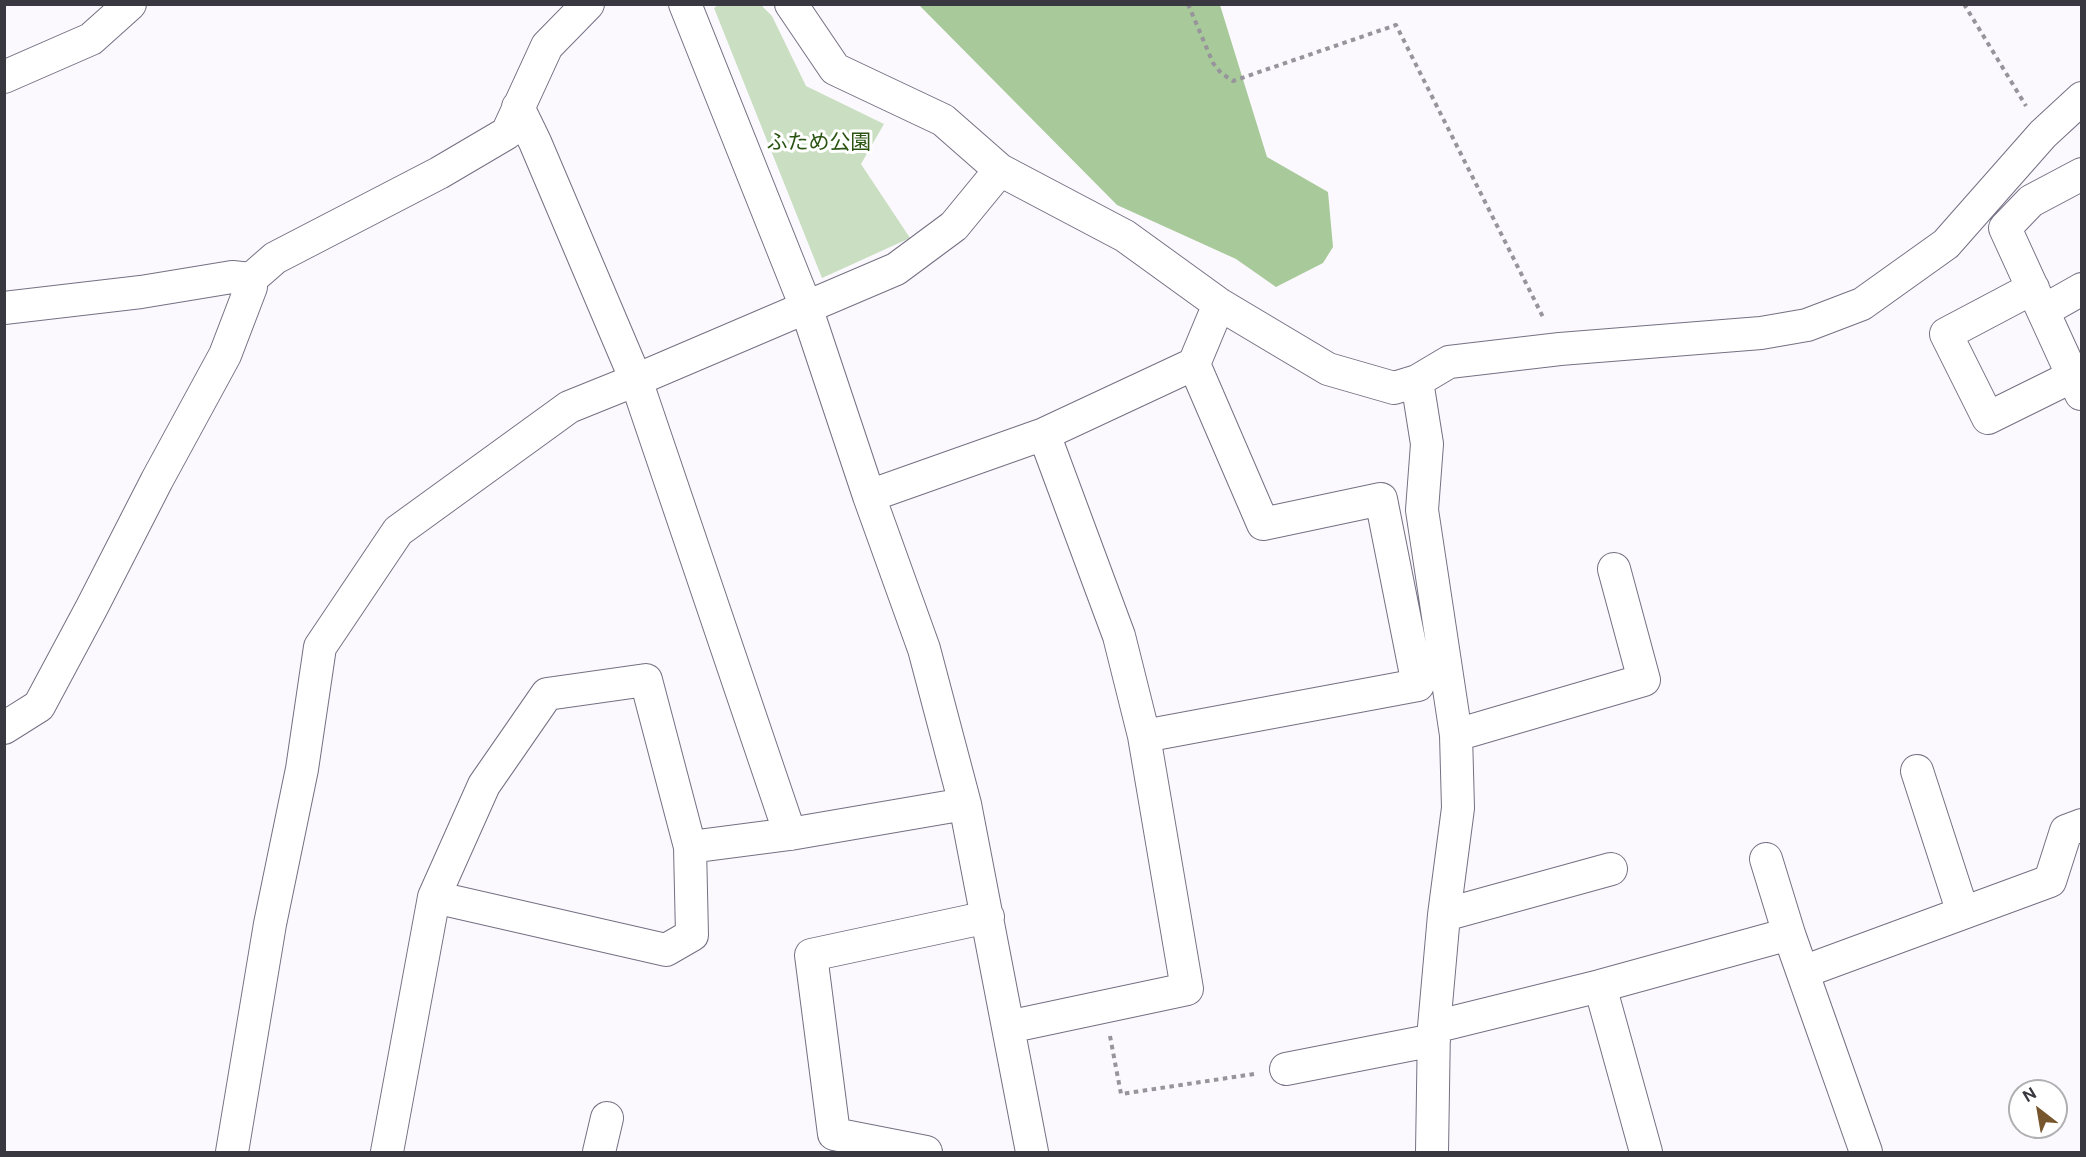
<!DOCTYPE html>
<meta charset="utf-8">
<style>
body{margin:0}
#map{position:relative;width:2086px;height:1157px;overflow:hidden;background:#fbf9fe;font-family:"Public Sans",sans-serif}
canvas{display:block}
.frame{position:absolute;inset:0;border:6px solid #39373f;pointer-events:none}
.north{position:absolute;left:2008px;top:1079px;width:60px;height:60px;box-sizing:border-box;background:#fff;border:2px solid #b0afb2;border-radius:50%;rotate:329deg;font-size:16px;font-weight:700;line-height:24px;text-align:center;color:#39373f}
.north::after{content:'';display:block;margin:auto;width:21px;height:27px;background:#77552d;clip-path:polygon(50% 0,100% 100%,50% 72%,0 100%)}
</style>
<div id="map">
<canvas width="2086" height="1157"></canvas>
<div class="frame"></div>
<div class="north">N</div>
</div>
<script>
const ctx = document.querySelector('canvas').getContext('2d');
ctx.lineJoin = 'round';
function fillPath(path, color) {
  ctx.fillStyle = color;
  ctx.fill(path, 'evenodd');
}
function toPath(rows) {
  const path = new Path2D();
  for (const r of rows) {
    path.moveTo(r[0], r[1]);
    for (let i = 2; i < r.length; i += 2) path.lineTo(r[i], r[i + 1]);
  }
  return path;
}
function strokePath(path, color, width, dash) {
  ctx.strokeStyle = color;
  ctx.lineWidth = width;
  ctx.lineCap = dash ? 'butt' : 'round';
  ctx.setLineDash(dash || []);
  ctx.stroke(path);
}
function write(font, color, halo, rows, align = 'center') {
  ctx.font = font + ' "Public Sans","Noto Sans JP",sans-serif';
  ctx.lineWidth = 6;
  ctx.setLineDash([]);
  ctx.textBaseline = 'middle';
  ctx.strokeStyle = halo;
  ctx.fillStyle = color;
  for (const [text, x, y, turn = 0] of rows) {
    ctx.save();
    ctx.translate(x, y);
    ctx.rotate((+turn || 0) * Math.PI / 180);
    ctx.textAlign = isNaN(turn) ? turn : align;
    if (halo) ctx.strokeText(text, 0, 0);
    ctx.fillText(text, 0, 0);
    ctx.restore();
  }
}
const green = toPath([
 [718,5,761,5,772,16,806,86,884,124,861,164,910,238,822,278,714,8]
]);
const forest = toPath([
 [919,5,1220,5,1267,157,1328,192,1333,247,1323,263,1276,287,1236,259,1117,205]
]);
const path = toPath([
 [1188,4,1213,63,1221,73,1233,81,1396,25,1544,319],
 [1964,4,2026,106],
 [1110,1036,1121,1094,1254,1074]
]);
const minor = toPath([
 [685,4,806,307,869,496,924,649,965,804,1032,1152],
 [791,4,835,69,943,120,1000,170,1125,236,1219,304,1328,369,1394,388,1417,381,1449,362,1560,349,1761,333,1807,325,1862,304,1946,244,2043,134,2082,98],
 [4,77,91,39,130,4],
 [518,107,535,142,636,380,790,834],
 [2033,288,1946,334,1988,418,2073,376],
 [4,308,141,292,232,277,251,279],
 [2043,311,2082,289],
 [1417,381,1427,444,1422,510,1456,735,1458,808,1444,915,1434,1027,1432,1152],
 [2081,394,2005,228,2031,201,2082,174],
 [869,496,1044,434,1194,364,1219,304],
 [4,728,39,706,92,607,157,480,225,355,251,287,251,279,275,258,439,173,507,133,547,46,588,4],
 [1456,735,1644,680,1614,569],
 [1144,736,1418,685,1381,499,1263,524,1194,364],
 [1917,771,1963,913],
 [690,847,790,834,965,804],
 [1766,859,1789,934],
 [1444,915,1611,869],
 [1803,972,2050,881,2066,831,2082,825],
 [1600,986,1646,1152],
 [1008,1027,1187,989,1144,736,1119,636,1044,434],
 [1434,1027,1600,986,1789,934,1866,1152],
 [1286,1069,1434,1040],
 [232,1152,270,924,302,769,320,647,398,531,569,407,636,380,896,269,954,226,1000,170],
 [387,1152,434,897,484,785,547,694,646,680,690,847,692,935,666,950,434,897],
 [599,1152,607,1118],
 [926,1152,834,1134,811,955,988,917]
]);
const parkNames = [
 ["ふため公園",819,143]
];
fillPath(green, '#cadec1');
fillPath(forest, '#a8c99a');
strokePath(minor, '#757083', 34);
strokePath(path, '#97959b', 4, [4.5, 4.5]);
strokePath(minor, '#fff', 32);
write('21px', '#2b5413', '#fff', parkNames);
</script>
